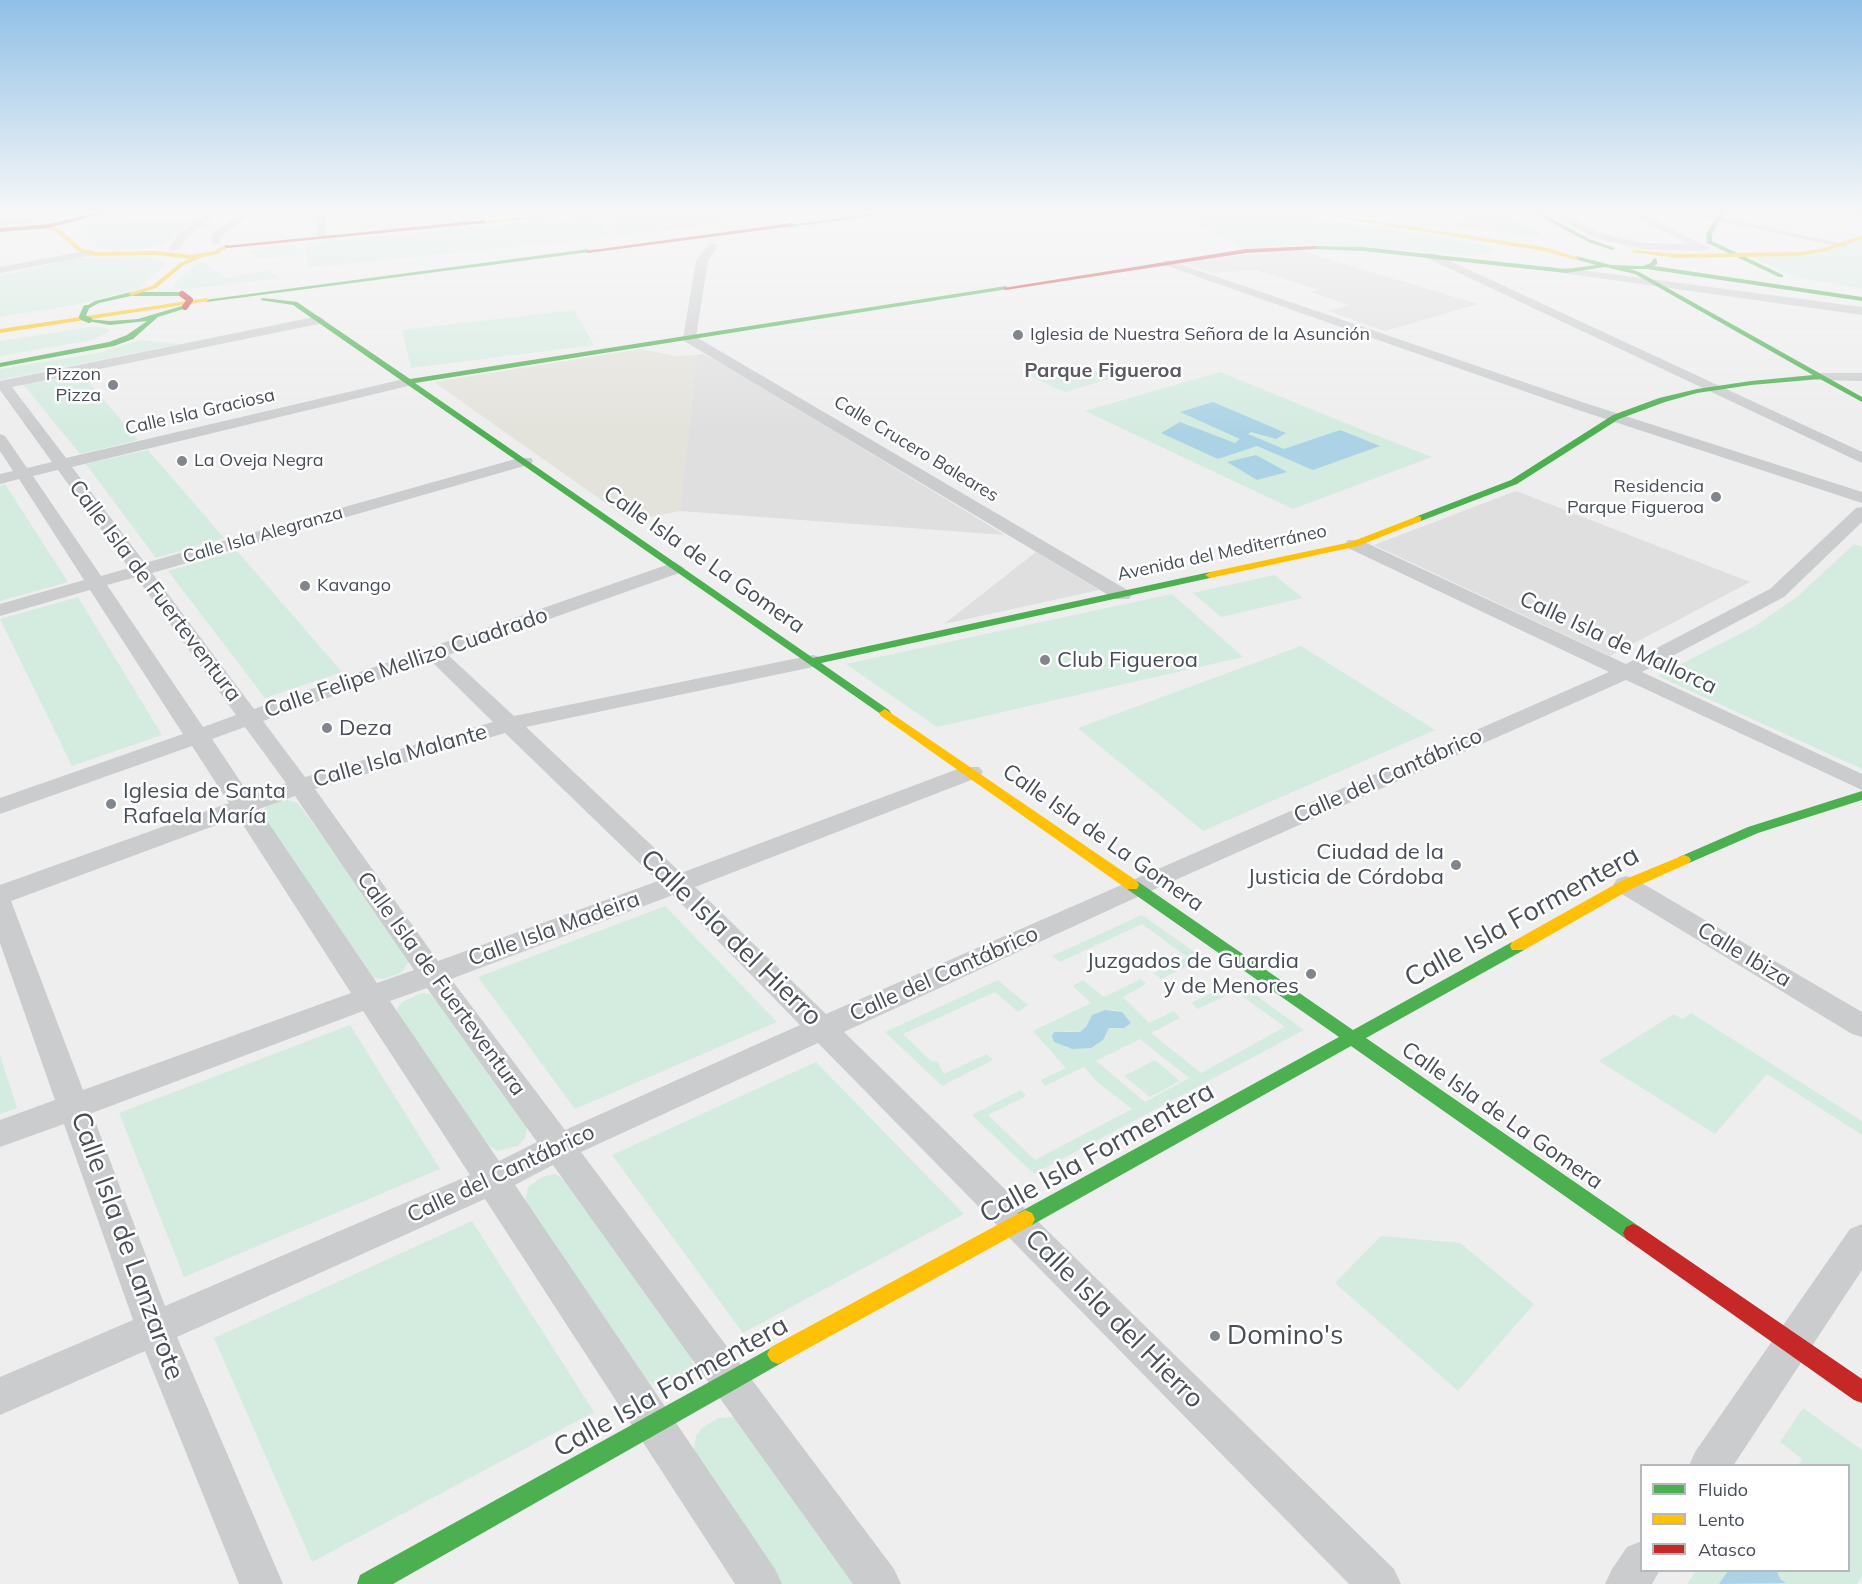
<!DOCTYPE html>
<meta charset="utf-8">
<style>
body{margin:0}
#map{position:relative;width:1862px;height:1584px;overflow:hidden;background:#eee;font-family:Mulish,sans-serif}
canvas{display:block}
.legend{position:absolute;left:1640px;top:1464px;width:210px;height:108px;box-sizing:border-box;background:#fff;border:2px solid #b5b8bc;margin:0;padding:8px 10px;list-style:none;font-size:18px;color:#474e58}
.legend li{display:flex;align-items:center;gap:12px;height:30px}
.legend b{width:30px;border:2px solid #b5b8bc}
</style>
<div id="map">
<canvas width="1862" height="1584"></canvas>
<ul class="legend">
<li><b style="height:8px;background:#4caf50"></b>Fluido</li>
<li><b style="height:8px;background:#ffc107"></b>Lento</li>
<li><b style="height:8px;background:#c62828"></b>Atasco</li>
</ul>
</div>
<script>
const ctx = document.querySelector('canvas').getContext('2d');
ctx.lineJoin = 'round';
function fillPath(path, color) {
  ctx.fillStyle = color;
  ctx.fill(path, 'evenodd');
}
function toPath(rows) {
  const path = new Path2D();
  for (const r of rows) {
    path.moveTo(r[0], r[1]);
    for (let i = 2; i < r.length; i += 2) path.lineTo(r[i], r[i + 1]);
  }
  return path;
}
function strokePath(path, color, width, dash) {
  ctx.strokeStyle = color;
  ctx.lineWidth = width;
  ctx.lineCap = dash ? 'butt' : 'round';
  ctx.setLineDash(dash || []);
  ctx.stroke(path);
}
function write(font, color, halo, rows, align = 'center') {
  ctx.font = font + ' Mulish,sans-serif';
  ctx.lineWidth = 5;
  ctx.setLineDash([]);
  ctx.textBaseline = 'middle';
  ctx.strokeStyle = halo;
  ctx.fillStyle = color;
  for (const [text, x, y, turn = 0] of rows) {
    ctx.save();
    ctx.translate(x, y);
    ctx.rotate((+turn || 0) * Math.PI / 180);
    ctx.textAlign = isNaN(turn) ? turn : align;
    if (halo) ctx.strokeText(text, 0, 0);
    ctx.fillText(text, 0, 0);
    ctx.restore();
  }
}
const commercial = toPath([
 [641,349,675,356,697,355,680,511,631,521,434,382]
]);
const education = toPath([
 [1298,250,1478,304,1385,331,1328,311,1349,305,1310,292,1318,290,1256,270,1212,273,1184,263,1233,256],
 [703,354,730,368,1005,535,680,511,697,355],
 [1516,491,1750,582,1610,656,1374,545],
 [1036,552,1099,590,944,624]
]);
const green = toPath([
 [458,211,566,211,462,220],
 [643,211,769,211,776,217,619,236,603,215],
 [1173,211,1276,211,1467,242,1489,246,1494,251,1478,256,1323,244,1240,248],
 [1474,211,1503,211,1541,233,1541,236,1519,236,1452,225],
 [595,215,610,237,307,268,307,243],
 [131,216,125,221,195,220,164,244,144,249,115,251,100,248,76,225,102,217],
 [1862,241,1862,289,1792,276,1750,256,1826,251],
 [296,244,297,255,261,259,246,250],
 [144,256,167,262,141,288,76,305,0,317,0,276,76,258],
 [198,262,202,262,226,278,269,270,280,278,189,289,174,288,174,284],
 [574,310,594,345,411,368,402,330],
 [90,327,103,327,111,331,92,340,0,356,0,341],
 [142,340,178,344,0,380,0,369,98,353],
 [1076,363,1113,378,1065,392,1028,375],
 [1220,372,1365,431,1432,457,1293,509,1085,411],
 [81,373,138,440,80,454,23,384],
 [148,450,224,538,156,558,86,464],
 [5,484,68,582,0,601,0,486],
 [1854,544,1862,547,1862,769,1658,676,1755,626,1797,597],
 [237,551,342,672,265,698,168,571],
 [1274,575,1303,598,1221,617,1193,593],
 [1172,594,1243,657,937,727,846,664],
 [78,597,162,735,72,766,0,619],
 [1301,646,1435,730,1203,831,1078,728],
 [285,799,298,803,407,955,409,961,402,972,384,979,374,978,264,818,263,811,267,806],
 [665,906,777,1022,575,1109,478,977],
 [1142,915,1203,958,1161,979,1154,973,1187,957,1142,924,1060,962,1052,956],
 [1141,979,1146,984,1123,997,1149,1023,1174,1011,1180,1018,1151,1033,1201,1073,1285,1027,1235,991,1198,1009,1191,1003,1236,981,1304,1030,1034,1174,972,1115,1021,1090,1026,1096,988,1115,1035,1160,1132,1109,1096,1081,1084,1067,1045,1086,1041,1080,1066,1068,1033,1031,1091,1003,1073,986,1083,980,1104,997],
 [1112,1010,1122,1012,1124,1028,1109,1028,1105,1036,1091,1048,1066,1048,1065,1031,1080,1032,1086,1027,1092,1015],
 [1140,1039,1189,1078,1145,1102,1096,1061],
 [998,980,1028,1005,1018,1012,995,992,903,1034,932,1062,937,1061,944,1074,987,1054,993,1060,942,1086,885,1032],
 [422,993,433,995,528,1126,525,1138,518,1146,497,1151,487,1144,398,1017,397,1009,402,1002],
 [1691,1013,1862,1121,1862,1135,1767,1074,1715,1134,1599,1061,1674,1014,1683,1019],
 [350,1025,440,1169,184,1277,119,1113],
 [0,1055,17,1108,0,1114],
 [1155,1060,1180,1081,1150,1097,1124,1076],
 [816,1062,964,1214,743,1333,612,1155],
 [555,1174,568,1182,689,1349,693,1364,685,1376,673,1385,657,1386,644,1379,525,1202,528,1187,542,1177],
 [472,1221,594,1412,312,1562,214,1338],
 [1381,1236,1460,1243,1534,1304,1458,1391,1335,1283],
 [1803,1408,1862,1450,1862,1576,1857,1584,1687,1584,1696,1571,1848,1570,1848,1466,1799,1465,1802,1459,1780,1442],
 [733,1417,742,1421,858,1584,781,1584,700,1464,694,1449,696,1436,702,1428,718,1418]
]);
const water = toPath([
 [1213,402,1286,433,1276,439,1251,432,1248,434,1284,449,1340,430,1380,446,1313,470,1257,446,1218,459,1161,433,1180,422,1235,443,1240,439,1180,412],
 [1256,455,1287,472,1257,480,1227,462],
 [1105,1010,1122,1012,1131,1023,1124,1028,1109,1028,1103,1040,1091,1048,1072,1049,1054,1042,1052,1036,1054,1032,1080,1032,1086,1027,1092,1015],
 [1728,1571,1777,1571,1780,1579,1786,1583,1719,1584]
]);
const street = toPath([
 [210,211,221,211,189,236,178,250,170,250,169,248,181,232,210,211],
 [243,211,254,211,220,237,220,244,212,244,211,234,243,211],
 [316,211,326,211,326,239,317,237,316,211],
 [1546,211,1558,211,1598,232,1617,237,1643,243,1689,244,1624,211,1636,211,1710,248,1705,251,1643,249,1615,243,1590,236,1546,211],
 [1676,211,1694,211,1849,245,1844,248,1676,211],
 [1833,211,1862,212,1862,218,1838,214,1833,211],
 [32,218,33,220,28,223,0,225,0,219,32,218],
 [713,243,718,246,708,261,696,337,1129,591,1132,595,1129,599,1115,599,684,341,683,338,696,261,709,244,713,243],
 [90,250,94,251,94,255,0,273,0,267,90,250],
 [1425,253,1433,253,1862,452,1862,463,1425,257,1425,253],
 [1168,260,1585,403,1862,492,1862,503,1575,409,1164,265,1164,261,1168,260],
 [1566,268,1862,307,1862,315,1562,273,1562,269,1566,268],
 [319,316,325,320,323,323,12,387,66,458,408,378,415,382,408,386,72,467,145,563,519,458,531,458,533,461,531,464,152,573,254,709,675,562,684,568,682,572,448,655,514,716,813,655,820,657,823,661,820,665,813,667,526,727,681,873,963,767,979,767,983,772,979,777,695,887,826,1014,1609,672,1348,548,1345,544,1348,540,1360,540,1626,664,1770,589,1856,508,1862,507,1862,522,1784,597,1642,672,1862,774,1862,790,1626,680,1146,893,844,1032,1394,1569,1401,1584,1349,1584,818,1043,581,1152,894,1569,901,1584,853,1584,553,1165,515,1185,775,1569,782,1584,735,1584,485,1199,177,1337,283,1584,239,1584,145,1351,0,1415,0,1377,133,1320,64,1124,0,1147,0,1120,55,1100,0,943,0,885,229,803,192,746,0,814,0,798,183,734,90,590,0,616,0,604,84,580,19,479,0,484,0,474,13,471,0,451,0,434,5,436,27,468,52,462,0,390,0,381,319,316],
 [58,470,129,568,101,576,33,476,58,470],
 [136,577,236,715,203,727,107,585,136,577],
 [431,661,493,722,305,777,263,721,431,661],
 [245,727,286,783,250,796,212,739,245,727],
 [505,733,658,881,438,961,315,789,505,733],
 [295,796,414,970,377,983,259,809,295,796],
 [238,817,351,993,83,1090,11,901,238,817],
 [673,895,800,1025,565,1130,451,979,673,895],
 [427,988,537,1142,499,1161,390,1001,427,988],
 [363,1011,470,1175,165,1306,92,1113,363,1011],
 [1821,373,1862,373,1862,381,1816,380,1816,374,1821,373],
 [1626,876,1635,879,1862,1012,1862,1037,1852,1034,1617,891,1613,885,1617,879,1626,876],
 [1862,1224,1862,1270,1733,1466,1689,1466,1695,1452,1850,1229,1862,1224],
 [1642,1541,1642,1570,1660,1570,1652,1584,1605,1584,1612,1569,1627,1547,1642,1541]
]);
const fast = toPath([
 [892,211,906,211,792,227,789,225,892,211],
 [1530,211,1537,211,1592,240,1615,248,1612,250,1588,242,1530,211],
 [1720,211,1726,211,1712,234,1712,241,1783,275,1783,277,1779,277,1707,243,1706,234,1720,211],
 [1315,246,1363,247,1566,269,1596,265,1574,259,1576,256,1611,265,1643,266,1651,263,1654,258,1657,260,1657,264,1654,266,1862,297,1862,301,1647,269,1630,269,1639,272,1862,397,1862,402,1820,379,1751,385,1697,393,1665,402,1619,419,1517,484,1421,521,1415,521,1415,517,1511,480,1613,415,1659,398,1697,389,1751,381,1813,375,1635,274,1605,267,1566,273,1363,251,1313,249,1315,246],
 [588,249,590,252,207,302,204,300,588,249],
 [1006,286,1008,289,415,383,813,658,1210,572,1215,575,1210,578,821,663,889,710,891,713,885,717,293,305,260,300,263,298,297,302,410,379,1006,286],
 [131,292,182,292,185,294,182,296,131,296,99,303,86,310,83,308,95,301,131,292],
 [185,305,187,308,158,317,133,339,114,346,0,367,0,363,109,342,127,335,147,321,110,325,87,321,87,319,110,321,138,319,185,305],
 [1862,791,1862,800,1758,833,1689,863,1679,863,1677,860,1679,857,1748,827,1862,791],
 [1132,880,1137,881,1353,1030,1512,942,1524,942,1526,946,1524,950,1366,1038,1640,1227,1643,1233,1640,1239,1633,1242,1626,1239,1351,1046,1032,1225,1025,1228,1018,1225,1015,1219,1018,1213,1339,1037,1127,889,1125,885,1127,881,1132,880],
 [778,1344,785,1347,789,1354,785,1361,393,1584,357,1584,360,1575,778,1344]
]);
const slow = toPath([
 [589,211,607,211,484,224,481,222,589,211],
 [1297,211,1309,211,1544,247,1579,258,1576,260,1543,251,1297,211],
 [42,225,59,228,82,249,96,252,156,251,192,255,214,251,227,244,230,246,218,254,203,257,184,265,156,288,131,296,129,293,152,286,180,263,190,259,156,255,96,256,78,251,55,231,40,228,42,225],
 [1862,235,1862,239,1827,251,1798,256,1677,258,1631,252,1634,250,1677,254,1798,252,1824,248,1862,235],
 [207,298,209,301,0,333,0,329,207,298],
 [1418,516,1421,517,1421,521,1358,546,1210,578,1205,575,1210,572,1351,542,1418,516],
 [885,709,1137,881,1139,885,1137,889,1127,889,881,716,879,713,885,709],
 [1684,855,1689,857,1691,860,1689,863,1631,889,1524,950,1512,950,1510,946,1512,942,1621,881,1684,855],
 [1025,1210,1032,1213,1035,1219,1032,1225,785,1361,778,1364,771,1361,767,1354,771,1347,1025,1210]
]);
const jam = toPath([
 [103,211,111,211,49,228,0,232,0,228,49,224,103,211],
 [484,220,486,223,227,248,224,246,484,220],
 [792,223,794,226,588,253,585,251,792,223],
 [1315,246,1317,249,1246,253,1006,290,1003,288,1246,249,1315,246],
 [1633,1224,1640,1227,1862,1379,1862,1403,1854,1400,1626,1239,1623,1233,1626,1227,1633,1224]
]);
const fastBridge = toPath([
 [86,308,82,317,89,320]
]);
const jamBridge = toPath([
 [182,294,190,300,185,307]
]);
const markers = [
 [1018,335,6,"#81868c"],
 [113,385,6,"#81868c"],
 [182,461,6,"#81868c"],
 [1716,497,6,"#81868c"],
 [305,586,6,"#81868c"],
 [1045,660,6,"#81868c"],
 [327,728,6,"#81868c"],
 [111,804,6,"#81868c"],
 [1456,865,6,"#81868c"],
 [1311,974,6,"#81868c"],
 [1215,1336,6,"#81868c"]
];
const farPoinames = [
 ["Iglesia de Nuestra Señora de la Asunción",1030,335],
 ["Pizzon",101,375,"right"],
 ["Pizza",101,396,"right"],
 ["La Oveja Negra",194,461],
 ["Residencia",1704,487,"right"],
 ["Parque Figueroa",1704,508,"right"],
 ["Kavango",317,586]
];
const farStreetnames = [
 ["Calle Isla Graciosa",200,412,-13],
 ["Calle Crucero Baleares",916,449,31],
 ["Calle Isla Alegranza",263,535,-16],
 ["Avenida del Mediterráneo",1222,553,-12]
];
const farNeighbourhoodnames = [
 ["Parque Figueroa",1103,371]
];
const streetNames = [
 ["Calle Isla de La Gomera",704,560,35],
 ["Calle Isla de Fuerteventura",155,591,53],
 ["Calle Isla de Mallorca",1618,643,25],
 ["Calle Felipe Mellizo Cuadrado",406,663,-19],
 ["Calle Isla Malante",400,756,-16],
 ["Calle del Cantábrico",1388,776,-24],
 ["Calle Isla de La Gomera",1103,838,35],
 ["Calle Isla Madeira",554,929,-20],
 ["Calle Ibiza",1744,955,31],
 ["Calle del Cantábrico",944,974,-24],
 ["Calle Isla de Fuerteventura",441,984,54],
 ["Calle Isla de La Gomera",1502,1116,35],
 ["Calle del Cantábrico",501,1174,-25]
];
const poiNames = [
 ["Club Figueroa",1057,660],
 ["Deza",339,728],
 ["Iglesia de Santa",123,791],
 ["Rafaela María",123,816],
 ["Ciudad de la",1444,852,"right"],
 ["Justicia de Córdoba",1444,877,"right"],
 ["Juzgados de Guardia",1299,961,"right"],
 ["y de Menores",1299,986,"right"]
];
const nearStreetnames = [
 ["Calle Isla Formentera",1522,917,-29],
 ["Calle Isla del Hierro",731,938,44],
 ["Calle Isla Formentera",1097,1153,-29],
 ["Calle Isla de Lanzarote",127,1246,70],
 ["Calle Isla del Hierro",1114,1319,45],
 ["Calle Isla Formentera",671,1387,-29]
];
const nearPoinames = [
 ["Domino's",1227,1336]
];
fillPath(commercial, '#e3e2db');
fillPath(education, '#e0dfdf');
fillPath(green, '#d4ebe0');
fillPath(water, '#acd3e5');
fillPath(street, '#caccce');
fillPath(fast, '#4caf50');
fillPath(slow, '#ffc107');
fillPath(jam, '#c62828');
strokePath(fastBridge, '#4caf50', 6);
strokePath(jamBridge, '#c62828', 6);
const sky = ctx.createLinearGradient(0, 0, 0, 432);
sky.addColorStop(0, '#90c0e7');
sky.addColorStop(0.49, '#f7f7f7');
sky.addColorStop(1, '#f7f7f700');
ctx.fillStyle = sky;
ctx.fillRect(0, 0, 1862, 432);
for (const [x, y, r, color] of markers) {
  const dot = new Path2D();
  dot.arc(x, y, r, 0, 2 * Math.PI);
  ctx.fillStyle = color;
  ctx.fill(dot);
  strokePath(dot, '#fff', 2);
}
write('18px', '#474e58', '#fff', farPoinames, 'left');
write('18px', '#474e58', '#fff', farStreetnames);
write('bold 20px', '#5a5c61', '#fff', farNeighbourhoodnames);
write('22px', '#474e58', '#fff', streetNames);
write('22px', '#474e58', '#fff', poiNames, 'left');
write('27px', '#474e58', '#fff', nearStreetnames);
write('27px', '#474e58', '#fff', nearPoinames, 'left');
</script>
